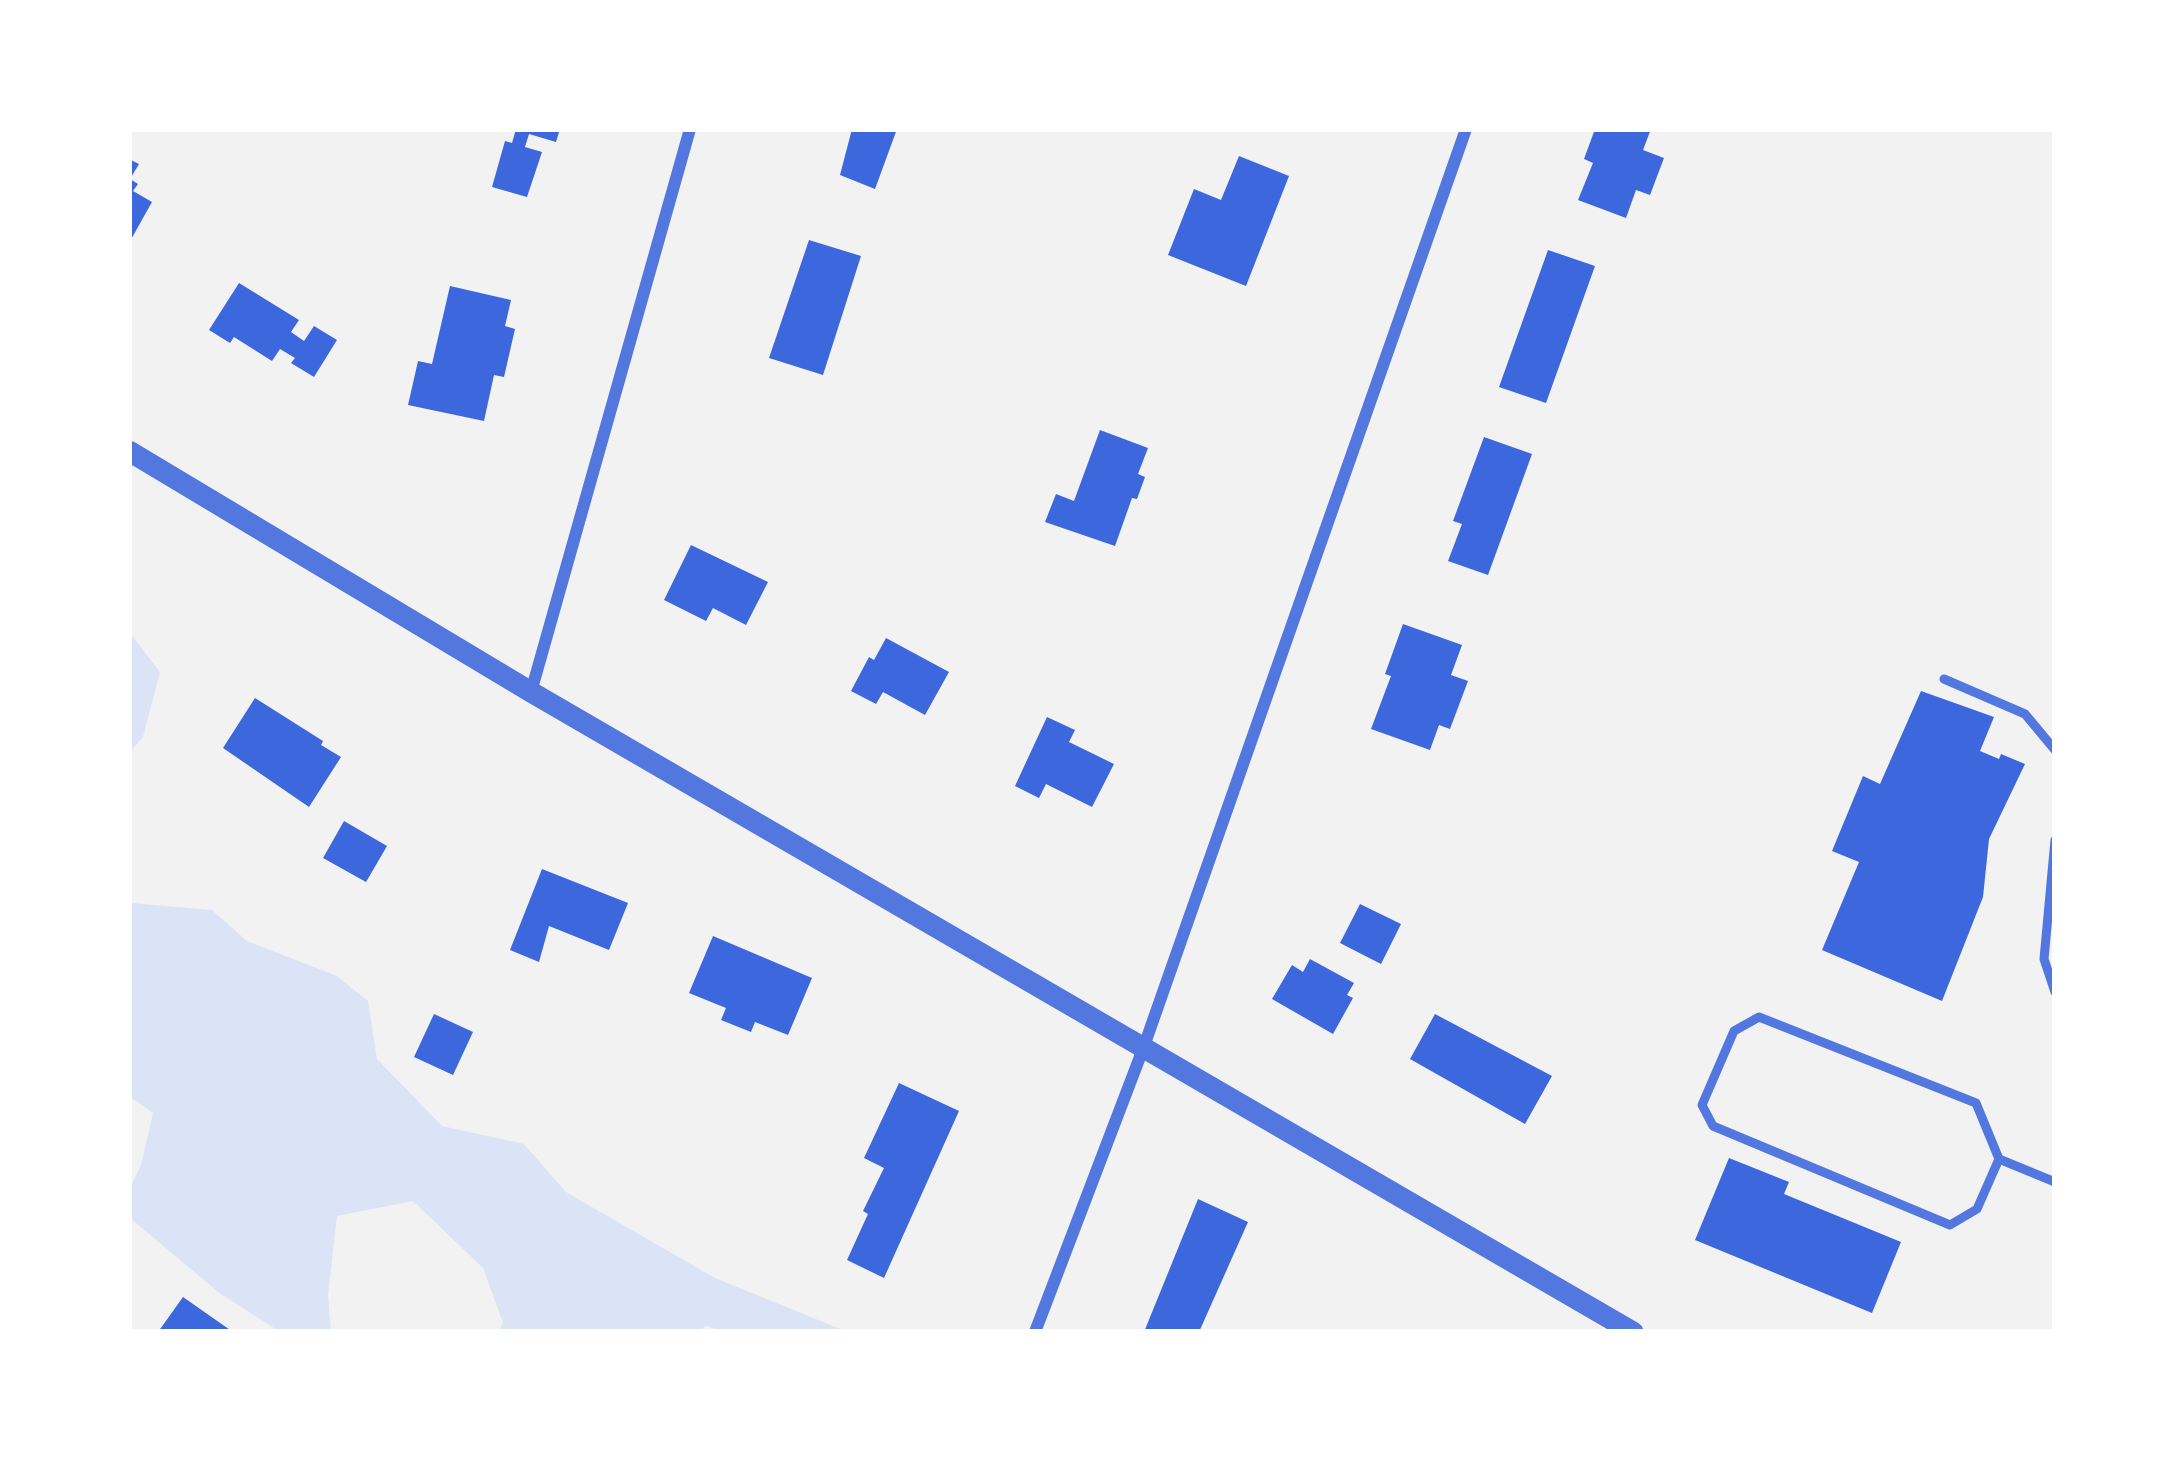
<!DOCTYPE html>
<style>
body{margin:0}
#map{position:relative;width:2184px;height:1461px;overflow:hidden;background:#f2f2f2;font-family:"Varela Round",sans-serif}
canvas{display:block}
.frame{position:absolute;inset:0;border:132px solid #fff;pointer-events:none}
</style>
<div id="map">
<canvas width="2184" height="1461"></canvas>
<div class="frame"></div>
</div>
<script>
const ctx = document.querySelector('canvas').getContext('2d');
ctx.lineJoin = 'round';
function fillPath(path, color) {
  ctx.fillStyle = color;
  ctx.fill(path, 'evenodd');
}
function toPath(rows) {
  const path = new Path2D();
  for (const r of rows) {
    path.moveTo(r[0], r[1]);
    for (let i = 2; i < r.length; i += 2) path.lineTo(r[i], r[i + 1]);
  }
  return path;
}
function strokePath(path, color, width, dash) {
  ctx.strokeStyle = color;
  ctx.lineWidth = width;
  ctx.lineCap = dash ? 'butt' : 'round';
  ctx.setLineDash(dash || []);
  ctx.stroke(path);
}
const green = toPath([
 [129,632,160,672,143,737,129,753],
 [129,899,132,903,212,910,247,941,337,976,368,1001,377,1059,442,1126,524,1144,566,1192,715,1278,848,1332,726,1332,706,1326,698,1332,499,1332,503,1323,483,1268,413,1201,337,1216,328,1295,331,1332,280,1332,218,1292,129,1217,129,1190,141,1165,153,1113,129,1096]
]);
const building = toPath([
 [516,129,560,129,556,142,529,134,525,147,542,152,527,197,492,187,505,141,512,143],
 [852,129,897,129,875,189,840,175],
 [1595,129,1651,129,1643,150,1664,158,1650,195,1636,190,1626,218,1578,200,1593,163,1584,159],
 [1239,156,1289,176,1246,286,1168,255,1194,189,1221,200],
 [129,159,139,164,130,179,138,184,133,191,152,202,129,243],
 [809,240,861,256,823,375,769,358],
 [1548,250,1595,266,1546,403,1499,387],
 [239,283,299,320,291,332,304,341,314,326,337,340,314,377,291,363,295,358,280,349,272,361,234,337,230,343,209,330],
 [450,286,511,300,505,326,515,329,504,377,494,375,484,421,408,405,418,361,432,364],
 [1100,430,1148,448,1138,474,1145,477,1137,499,1132,498,1115,546,1045,522,1056,494,1074,501],
 [1484,437,1532,454,1488,575,1448,561,1462,524,1453,521],
 [691,545,768,582,746,625,713,608,706,621,664,600],
 [1403,624,1462,645,1451,675,1468,681,1450,729,1439,725,1430,750,1371,729,1391,676,1385,674],
 [886,638,949,672,925,715,883,692,876,704,851,691,869,657,874,660],
 [1921,691,1994,717,1980,751,1999,759,2001,754,2025,764,1989,839,1983,897,1942,1001,1822,950,1859,862,1832,851,1863,776,1880,784],
 [255,698,323,741,321,745,341,757,309,807,223,748],
 [1047,717,1075,730,1069,742,1114,764,1092,807,1046,784,1039,798,1015,786],
 [344,821,387,846,366,882,323,858],
 [542,869,628,903,609,950,549,926,539,962,510,950],
 [1360,904,1401,924,1381,964,1340,943],
 [713,936,812,978,788,1035,755,1022,751,1032,721,1020,726,1008,689,993],
 [1310,959,1354,983,1347,995,1353,998,1333,1034,1272,999,1292,965,1303,972],
 [434,1014,473,1032,453,1075,414,1057],
 [1435,1014,1552,1076,1525,1124,1410,1059],
 [899,1083,959,1111,884,1278,847,1260,868,1214,863,1211,884,1168,864,1158],
 [1729,1158,1789,1182,1784,1194,1901,1242,1872,1313,1695,1240],
 [1198,1199,1248,1222,1199,1332,1144,1332],
 [183,1297,233,1332,158,1332]
]);
const service = toPath([
 [1944,679,2025,714,2055,750],
 [2055,840,2044,959,2055,992],
 [1999,1159,1977,1209,1950,1225,1713,1126,1702,1105,1734,1031,1759,1017,1976,1103,1999,1159,2055,1182]
]);
const minor = toPath([
 [531,692,690,129],
 [1035,1332,1143,1049,1466,129]
]);
const tertiary = toPath([
 [129,451,531,692,1633,1332]
]);
fillPath(green, '#dbe4f7');
fillPath(building, '#3d67dc');
strokePath(service, '#5277de', 9);
strokePath(minor, '#5277de', 12);
strokePath(tertiary, '#5277de', 21);
</script>
